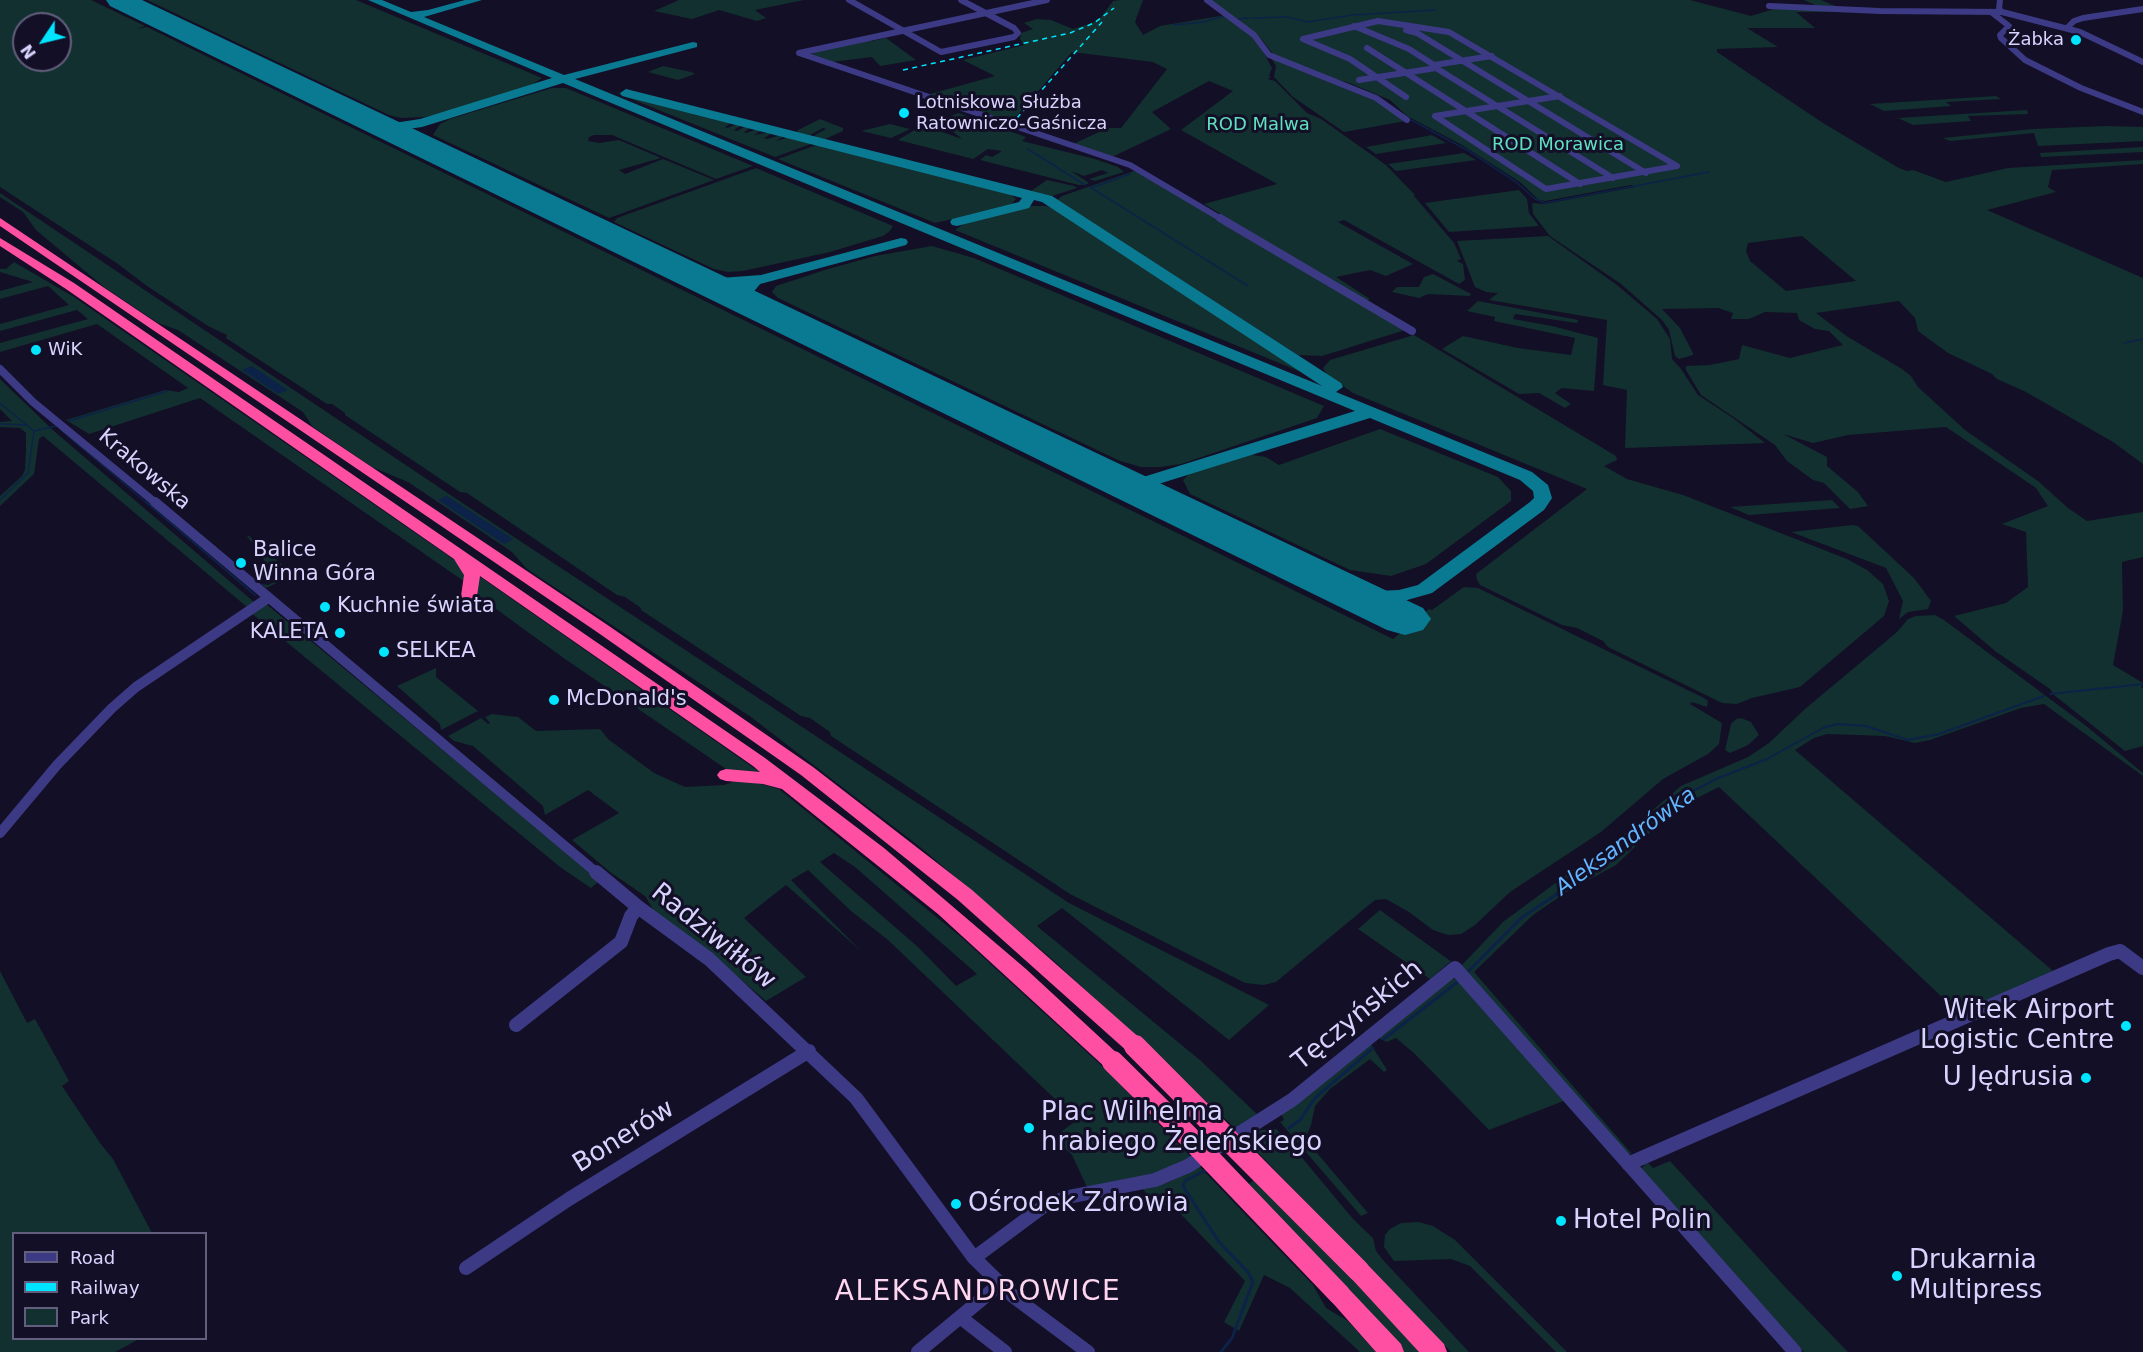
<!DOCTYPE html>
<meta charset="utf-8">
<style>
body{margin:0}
#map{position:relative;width:2143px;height:1352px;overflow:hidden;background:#130f26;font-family:"DejaVu Sans",sans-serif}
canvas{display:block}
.legend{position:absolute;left:12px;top:1232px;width:195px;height:108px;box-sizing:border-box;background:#130f26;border:2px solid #625e7d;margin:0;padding:8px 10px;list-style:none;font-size:18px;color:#d9d4ff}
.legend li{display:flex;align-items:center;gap:12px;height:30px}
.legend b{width:30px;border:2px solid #625e7d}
.north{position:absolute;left:12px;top:12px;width:60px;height:60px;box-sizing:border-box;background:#130f26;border:2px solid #625e7d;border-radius:50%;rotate:235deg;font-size:16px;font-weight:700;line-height:24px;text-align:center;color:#d9d4ff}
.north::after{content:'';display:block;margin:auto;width:21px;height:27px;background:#00e5ff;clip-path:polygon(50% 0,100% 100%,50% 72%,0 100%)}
</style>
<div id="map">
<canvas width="2143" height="1352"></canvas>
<ul class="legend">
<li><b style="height:8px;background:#3d3a85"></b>Road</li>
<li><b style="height:8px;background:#00e5ff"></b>Railway</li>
<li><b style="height:16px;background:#12302f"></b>Park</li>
</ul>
<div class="north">N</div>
</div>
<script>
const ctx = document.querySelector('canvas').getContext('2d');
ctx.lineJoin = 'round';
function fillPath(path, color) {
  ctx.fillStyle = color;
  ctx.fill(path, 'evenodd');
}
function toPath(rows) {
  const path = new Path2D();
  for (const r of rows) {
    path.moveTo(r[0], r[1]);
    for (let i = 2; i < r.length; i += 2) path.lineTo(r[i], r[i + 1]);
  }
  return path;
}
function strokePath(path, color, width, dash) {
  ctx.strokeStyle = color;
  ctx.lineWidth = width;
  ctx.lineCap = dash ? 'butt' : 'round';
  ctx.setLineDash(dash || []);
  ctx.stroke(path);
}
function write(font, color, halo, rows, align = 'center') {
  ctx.font = font + ' "DejaVu Sans",sans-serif';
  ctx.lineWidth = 6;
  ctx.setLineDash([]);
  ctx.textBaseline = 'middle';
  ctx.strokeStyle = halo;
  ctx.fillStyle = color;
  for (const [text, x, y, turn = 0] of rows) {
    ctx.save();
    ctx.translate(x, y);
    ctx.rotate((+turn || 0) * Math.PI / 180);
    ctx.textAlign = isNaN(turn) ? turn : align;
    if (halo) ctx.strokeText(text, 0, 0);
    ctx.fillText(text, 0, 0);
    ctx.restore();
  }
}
const green = toPath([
 [0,0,91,0,145,26,136,29,147,27,1393,639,1429,609,1432,610,1464,587,1478,588,1704,698,1708,701,1707,707,1692,702,1690,704,1722,723,1719,744,1708,754,1663,779,1601,832,1510,892,1475,925,1461,934,1448,935,1433,930,1409,912,1386,899,1375,900,1276,982,1264,985,1245,983,1070,894,831,736,830,732,810,718,801,716,641,610,641,608,625,597,617,595,467,493,460,492,345,415,345,413,332,404,327,404,226,338,227,335,208,326,147,286,118,264,0,187],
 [24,24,60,24,60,60,24,60],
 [147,0,356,0,542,78,530,86,441,114,424,117,401,118,389,115],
 [679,0,804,0,755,10,766,18,757,21,719,10,692,19,654,11],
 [1121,0,1143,0,1135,22,1143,35,1160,26,1226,15,1257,40,1272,68,1269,76,1271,77,1268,79,1275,81,1307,113,1321,119,1386,165,1415,195,1414,196,1454,243,1461,259,1457,261,1463,264,1465,280,1459,284,1344,220,1338,222,1413,264,1386,276,1370,270,1336,277,1370,299,1366,301,1204,204,1277,184,1181,130,1233,91,1209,81,1152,112,1171,129,1112,157,1073,144,1108,128,1121,128,1167,69,1153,62,1072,52,1014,119,1007,121,930,94,995,76,963,60,1024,45,1020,39,1021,33,1033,29,1024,23,1037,19,1051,20,1073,29,1092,23,1101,17,1113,1],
 [1210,0,1690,0,1751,16,1777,8,1817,6,1804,0,1821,0,1840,8,1880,12,1796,12,1815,28,1747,28,1778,47,1717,49,1717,52,1823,123,1899,168,1907,171,1913,170,1946,182,2008,168,2143,160,2143,164,2052,170,2048,187,2056,192,1987,210,2143,278,2143,464,2113,442,2026,392,1997,379,1992,374,1948,353,1918,331,1915,318,1899,301,1816,313,1848,337,1902,369,1911,376,1918,387,1965,430,2038,481,2068,508,2087,521,2143,512,2143,557,2122,562,2123,611,2113,665,2143,683,2141,687,2143,689,2143,746,2125,751,2054,695,2050,689,1995,651,1954,616,2006,603,2028,587,2026,532,2002,524,2048,506,2036,488,1946,427,1848,435,1813,443,1783,434,1827,457,1827,466,1858,492,1868,506,1850,509,1824,483,1813,480,1787,461,1775,445,1701,395,1686,370,1686,366,1710,365,1739,359,1742,345,1790,358,1843,345,1829,331,1815,329,1799,320,1797,313,1765,312,1749,319,1731,319,1733,313,1718,308,1662,309,1680,328,1693,353,1693,355,1679,359,1675,356,1669,330,1662,320,1621,284,1550,236,1533,214,1532,203,1545,204,1635,187,1631,185,1545,201,1539,200,1520,182,1462,145,1407,116,1390,100,1352,84,1310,71,1273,54,1262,40],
 [1802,236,1856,281,1786,291,1750,261,1746,251,1748,243],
 [886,38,916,60,880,66,872,57,832,62,809,55,820,50,864,40,872,41],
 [1271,58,1378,102,1406,121,1344,132,1293,97,1274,77,1276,66],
 [663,66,691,72,695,74,678,80,648,72],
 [552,88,566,88,753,166,716,179,612,135,594,135,589,137,588,141,599,143,619,140,661,158,619,170,625,174,663,159,714,180,609,218,433,135,440,124,450,119],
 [614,92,733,122,725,127,727,128,737,124,742,125,734,130,737,131,746,126,752,127,744,132,746,133,758,129,762,130,754,135,771,132,771,134,764,138,767,139,782,135,784,136,776,141,790,137,814,143,775,157],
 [1996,96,2001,99,1946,102,1951,106,1884,111,1870,104],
 [2027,110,2028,114,1968,116,1971,121,1913,125,1898,118],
 [958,113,1026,137,1022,141,1095,159,1118,167,1124,172,1095,181,1089,179,1108,173,1102,170,1084,176,1071,171,1089,183,1085,185,1079,185,980,160,986,155,992,157,1002,151,988,149,973,159,898,140,918,128,935,132,939,131,962,139,940,121],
 [820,119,843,128,843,131,825,139,815,138,815,135,826,129,823,128,810,135,797,133,798,130],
 [890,124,910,129,891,138,861,131],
 [2105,126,2143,127,2143,141,2038,146,2034,133,1950,141,1943,138,2033,129],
 [1432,135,1446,143,1376,154,1366,147],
 [819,144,1006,191,1016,199,1010,206,935,223,778,159],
 [2143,147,2143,152,2041,157,2040,153],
 [1464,153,1476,160,1396,171,1388,164],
 [756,168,893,226,890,231,883,236,830,252,743,271,728,272,714,269,614,222,617,218],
 [1134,171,1139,172,1405,330,1322,356,1298,355,1057,200,1062,196],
 [1047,180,1074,186,1077,188,1052,196,1031,191],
 [1519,190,1527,199,1529,213,1539,226,1449,232,1425,203],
 [0,193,464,504,1069,903,1269,1005,1229,1040,1062,908,1037,926,1201,1061,1259,1116,1238,1131,1052,959,920,847,751,717,527,569,512,552,408,482,372,467,312,426,303,412,178,330,158,323,104,287,36,230,23,212,0,197],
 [1028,206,1046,206,1058,210,1306,374,955,230,968,221],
 [1548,236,1617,285,1657,319,1670,339,1672,359,1681,369,1698,395,1733,418,1765,443,1625,448,1627,390,1603,385,1607,320,1489,300,1498,293,1486,292,1475,287,1457,241],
 [932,246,974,258,1324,406,1317,418,1181,464,1161,467,1141,467,1120,461,778,298,772,292,776,286,828,269,875,256],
 [14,262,74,297,463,566,466,576,465,582,200,398,89,434,66,420,165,390,179,392,188,388,97,324,0,352,0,343,88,319,77,310,0,331,0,324,69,305,48,286,0,299,0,291,33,282,0,272,0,269,6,269],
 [1433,274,1471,294,1470,296,1428,294,1419,298,1392,292,1397,287,1419,287,1424,277],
 [1478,301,1578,320,1577,323,1515,314,1513,319,1552,326,1598,338,1594,391,1562,388,1555,393,1571,404,1565,408,1539,393,1519,394,1442,349,1463,336,1518,348,1571,355,1575,338,1494,321,1495,317,1467,311],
 [1414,335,1616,456,1617,460,1604,466,1627,479,1683,495,1847,559,1867,570,1883,584,1889,601,1884,616,1800,687,1752,698,1737,704,1722,703,1608,647,1603,641,1577,628,1562,625,1480,585,1477,580,1476,574,1587,489,1353,393,1327,375,1323,368,1330,360],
 [0,379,55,432,254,602,247,607,43,436,39,439,34,474,0,506,0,496,22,476,25,470,26,449,26,433,20,428,0,427,0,422,12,421,0,409],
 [1380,429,1498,477,1511,491,1511,501,1426,564,1391,576,1350,570,1190,494,1183,480,1193,470,1247,454,1266,457,1279,465],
 [1832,500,1840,508,1749,515,1730,507],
 [1853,525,1858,526,1914,578,1931,601,1928,609,1908,612,1899,619,1903,601,1886,568,1791,532],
 [247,536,249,536,294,575,266,588,261,584,268,585,278,580],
 [476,574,761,773,729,771,565,659,474,593],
 [265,603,596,877,597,883,591,888,560,867,250,612],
 [1935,615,1944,620,2085,725,2143,773,2143,776,2044,704,2021,708,1930,740,1915,743,1885,736,1827,734,1814,738,1795,750,2053,971,1960,1014,1719,787,1689,802,1663,820,1616,865,1568,891,1533,915,1474,972,1632,1154,1626,1153,1460,967,1503,922,1577,867,1615,842,1681,786,1748,757,1769,743,1805,709,1897,632,1908,619,1916,616],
 [436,668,436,677,478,711,441,730,440,724,397,686],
 [492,714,518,717,536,731,600,729,608,739,654,773,685,787,724,785,742,779,779,789,961,937,1103,1067,1193,1159,1167,1171,1087,1187,1072,1155,1054,1137,1077,1120,888,940,851,911,808,870,791,880,861,951,786,885,744,918,806,977,766,1001,711,954,657,916,645,896,610,872,572,840,619,813,588,790,545,815,543,806,473,746,454,741,448,736,481,718,488,724,490,723,485,717],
 [834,853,855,867,977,974,956,986,918,947,820,862],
 [1741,718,1751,722,1759,735,1748,745,1730,753,1725,750,1731,724,1736,719],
 [1380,910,1449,960,1451,961,1430,979,1358,929],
 [0,971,27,1023,35,1019,69,1081,62,1086,100,1143,113,1159,152,1233,14,1234,14,1338,139,1339,115,1352,0,1352],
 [1450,977,1464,983,1566,1100,1489,1130,1415,1054,1396,1038,1387,1042,1380,1039,1379,1035],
 [1370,1043,1387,1070,1384,1072,1370,1059,1330,1089,1315,1106,1311,1125,1305,1139,1368,1213,1361,1216,1280,1122,1284,1120,1281,1113],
 [1276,1129,1284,1136,1353,1219,1373,1238,1376,1251,1383,1260,1469,1352,1451,1352,1244,1138,1260,1130],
 [1670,1161,1785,1287,1848,1352,1804,1352,1640,1170,1647,1162,1653,1168],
 [1199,1166,1313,1285,1326,1308,1348,1321,1376,1352,1360,1352,1290,1288,1264,1275,1239,1331,1224,1322,1245,1281,1174,1207,1146,1193,1143,1189,1169,1182],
 [1258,1177,1422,1352,1401,1352,1246,1186],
 [1418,1222,1433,1226,1455,1240,1567,1352,1556,1352,1470,1266,1451,1259,1394,1261,1384,1247,1385,1235,1390,1229,1401,1223]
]);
const water = toPath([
 [252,366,288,390,278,394,242,370],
 [447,496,513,539,504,544,438,500]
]);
const streamFar2 = toPath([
 [1252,18,1287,17,1308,22,1352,15,1436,10],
 [1236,19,1249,18],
 [1174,25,1203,22,1224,16],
 [1411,120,1469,151,1516,182,1535,199,1545,203,1709,172],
 [1028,149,1085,185],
 [1090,187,1248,286],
 [1091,188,1130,174],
 [2124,343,2143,339],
 [0,403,34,431],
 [69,421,167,391],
 [0,424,27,425],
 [61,430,148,504],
 [34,431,56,426],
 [0,500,28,473,34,431]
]);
const streamFar1 = toPath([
 [146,502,255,595],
 [2050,694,2143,684],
 [1588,873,1635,841,1680,798,1716,779,1767,759,1823,728,1837,724,1866,726,1908,740,1939,734,2044,696]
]);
const stream = toPath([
 [1466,974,1521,918,1590,872],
 [1384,1039,1460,980],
 [1289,1128,1300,1120,1315,1098,1373,1048],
 [1250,1147,1278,1134],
 [1208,1169,1185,1181,1183,1186,1219,1242,1248,1272,1253,1282,1232,1338,1221,1352]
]);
const taxiway = toPath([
 [368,0,382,0,411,12,428,10,465,0,482,0,424,17,564,75,693,42,697,43,697,47,575,79,1322,386,1042,202,1034,200,1029,208,957,226,952,225,950,222,952,219,1019,202,1022,198,622,96,620,93,626,89,1052,196,1341,383,1343,387,1336,392,1532,472,1548,485,1552,498,1544,510,1432,593,1400,602,1377,603,1346,597,1327,589,1324,585,1327,581,1334,579,1358,588,1377,591,1399,590,1418,585,1530,502,1534,498,1533,491,1520,480,1370,418,1136,491,1124,491,1121,487,1124,483,1355,411,563,83,422,127,394,131,368,125,367,122,373,118,394,123,420,119,552,78,368,0],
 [901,238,906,239,908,242,906,245,760,284,752,294,759,304,751,309,746,307,737,299,736,293,743,285,720,288,694,282,691,279,699,274,720,278,761,275,901,238]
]);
const runway = toPath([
 [106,0,142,0,1423,608,1431,619,1423,630,1405,635,1387,630,110,6,106,0]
]);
const minorFar3 = toPath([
 [849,0,941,52,1014,37,1018,33,1014,28,961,0],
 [1047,0,799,53,1130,165,1223,220],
 [1207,0,1254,35,1269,55,1376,98,1407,120],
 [2000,0,1999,9,2002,12],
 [1769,6,1880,11,2002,12,2080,32,2143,62],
 [1991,12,2009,26,2000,35,2001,38,2025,60,2081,88,2143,112],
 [1354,26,1409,49,1434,65],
 [2067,28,2074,21,2083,18,2143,9],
 [1406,30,1417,33,1646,173],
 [1303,39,1378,21,1449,32,1677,166,1546,189,1435,116],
 [1303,39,1350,59,1406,97],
 [1367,48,1580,184],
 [1436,68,1613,178],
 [1359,80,1436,68,1434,65,1492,56],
 [1435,116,1560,96]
]);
const minorFar2 = toPath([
 [1220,218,1412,331],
 [0,369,33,402,157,504]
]);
const minorFar1 = toPath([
 [155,502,597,873],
 [0,833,57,765,112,708,136,687,268,598]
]);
const minor = toPath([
 [596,872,638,907,709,959,856,1098,974,1258,1014,1297,1088,1352],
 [516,1025,621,942,631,916,638,907],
 [1628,1164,2109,954,2120,951,2143,968],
 [974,1258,1044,1206,1068,1197,1155,1180,1188,1166,1292,1100,1455,968,1795,1352],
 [466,1268,569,1199,809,1051],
 [960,1317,1005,1352],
 [918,1352,1000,1284]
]);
const highway = toPath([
 [0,218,609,626,813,767,972,890,1142,1040,1145,1046,1142,1052,1135,1054,1128,1052,958,900,801,775,597,632,0,226,0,218],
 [0,238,74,283,765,758,884,848,1026,969,1120,1056,1124,1062,1120,1068,1113,1070,1106,1068,938,914,782,789,763,784,726,781,720,779,717,775,720,771,726,769,760,772,753,766,480,576,477,596,475,599,463,599,461,596,464,575,454,559,66,289,0,246,0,238],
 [1358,1260,1366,1263,1444,1344,1447,1352,1419,1352,1350,1277,1346,1270,1350,1263,1358,1260],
 [1339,1283,1347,1287,1401,1344,1404,1352,1376,1352,1331,1301,1327,1294,1331,1287,1339,1283]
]);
const rail = toPath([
 [903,70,1070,33,1094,23,1114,8],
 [1017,118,1102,22]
]);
const highwayBridge = toPath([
 [1135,1046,1358,1270],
 [1113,1062,1187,1135,1339,1294]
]);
const markers = [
 [2076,40,6,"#00e5ff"],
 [904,113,6,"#00e5ff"],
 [36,350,6,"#00e5ff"],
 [241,563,6,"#00e5ff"],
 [325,607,6,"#00e5ff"],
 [340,633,6,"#00e5ff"],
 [384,652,6,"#00e5ff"],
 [554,700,6,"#00e5ff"],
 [2126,1026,6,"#00e5ff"],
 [2086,1078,6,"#00e5ff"],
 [1029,1128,6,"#00e5ff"],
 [956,1204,6,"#00e5ff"],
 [1561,1221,6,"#00e5ff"],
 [1897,1276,6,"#00e5ff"]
];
const farPoinames = [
 ["Żabka",2064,40,"right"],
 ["Lotniskowa Służba",916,103],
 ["Ratowniczo-Gaśnicza",916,124],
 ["WiK",48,350]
];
const farParknames = [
 ["ROD Malwa",1258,125],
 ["ROD Morawica",1558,145]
];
const streetNames = [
 ["Krakowska",144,470,40]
];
const poiNames = [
 ["Balice",253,551],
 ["Winna Góra",253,575],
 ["Kuchnie świata",337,607],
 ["KALETA",328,633,"right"],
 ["SELKEA",396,652],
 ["McDonald's",566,700]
];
const waterNames = [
 ["Aleksandrówka",1626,842,-36]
];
const nearStreetnames = [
 ["Radziwiłłów",713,937,39],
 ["Tęczyńskich",1358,1016,-39],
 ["Bonerów",624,1137,-32]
];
const nearPoinames = [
 ["Witek Airport",2114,1011,"right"],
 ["Logistic Centre",2114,1041,"right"],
 ["U Jędrusia",2074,1078,"right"],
 ["Plac Wilhelma",1041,1113],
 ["hrabiego Żeleńskiego",1041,1143],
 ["Ośrodek Zdrowia",968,1204],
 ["Hotel Polin",1573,1221],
 ["Drukarnia",1909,1261],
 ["Multipress",1909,1291]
];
const nearQuarternames = [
 ["ALEKSANDROWICE",978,1293]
];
fillPath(green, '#12302f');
fillPath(water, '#0c2248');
strokePath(streamFar2, '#0c2248', 1.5);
strokePath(streamFar1, '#0c2248', 2);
strokePath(stream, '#0c2248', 3);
fillPath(taxiway, '#0a7a92');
fillPath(runway, '#0a7a92');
strokePath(minorFar3, '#3d3a85', 6);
strokePath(minorFar2, '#3d3a85', 8);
strokePath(minorFar1, '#3d3a85', 10);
strokePath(minor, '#3d3a85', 14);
fillPath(highway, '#ff4fa3');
strokePath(rail, '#00e5ff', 1.5, [5, 4.5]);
strokePath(highwayBridge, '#ff4fa3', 22);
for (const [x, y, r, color] of markers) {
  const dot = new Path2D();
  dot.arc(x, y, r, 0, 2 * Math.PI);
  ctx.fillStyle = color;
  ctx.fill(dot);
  strokePath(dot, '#130f26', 2);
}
write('18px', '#d9d4ff', '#130f26', farPoinames, 'left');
write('18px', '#5fe0c0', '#130f26', farParknames);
write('21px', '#d9d4ff', '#130f26', streetNames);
write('21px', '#d9d4ff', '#130f26', poiNames, 'left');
write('italic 22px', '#62b6ff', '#130f26', waterNames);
write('26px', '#d9d4ff', '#130f26', nearStreetnames);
write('26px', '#d9d4ff', '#130f26', nearPoinames, 'left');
ctx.letterSpacing = '1.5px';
write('28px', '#ffd6f0', '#130f26', nearQuarternames);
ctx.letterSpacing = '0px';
</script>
